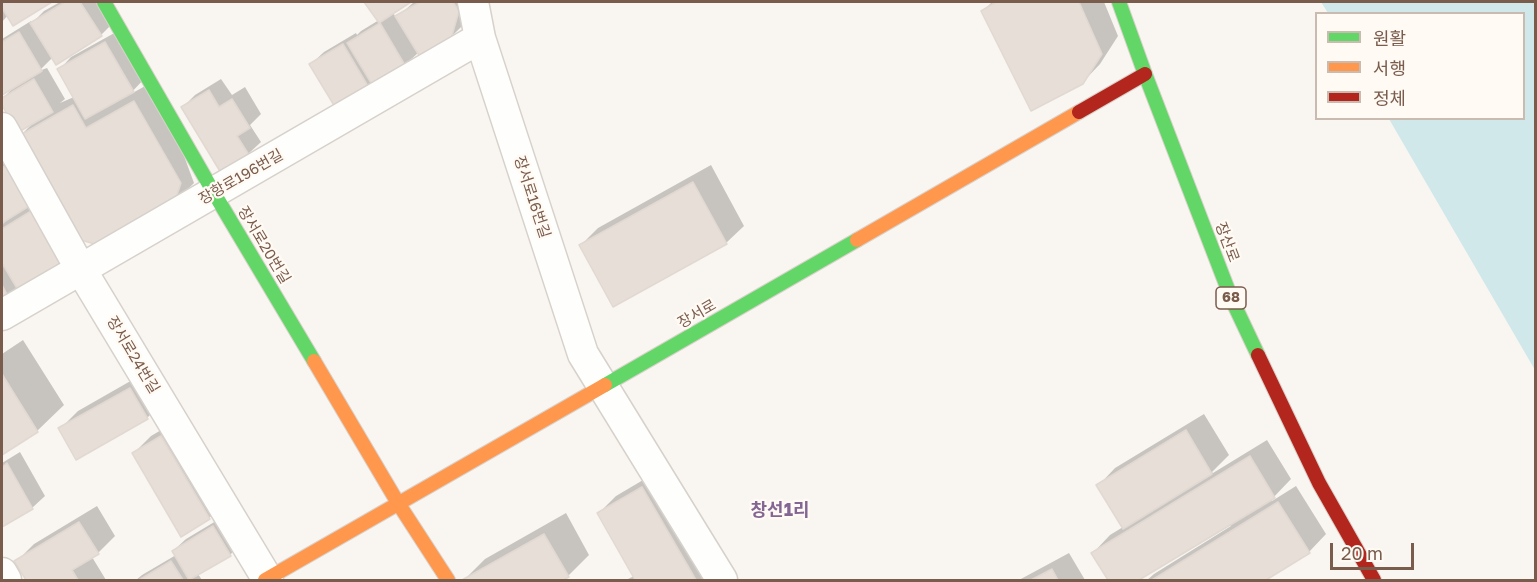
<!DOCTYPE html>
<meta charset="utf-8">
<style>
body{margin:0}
#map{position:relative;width:1537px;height:582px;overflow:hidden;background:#f9f5f0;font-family:"Golos Text","Noto Sans KR",sans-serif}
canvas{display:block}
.frame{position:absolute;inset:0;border:3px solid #7a5c4d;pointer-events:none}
.legend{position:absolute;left:1315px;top:12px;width:210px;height:108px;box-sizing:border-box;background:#fffaf3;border:2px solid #cabbb1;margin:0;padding:8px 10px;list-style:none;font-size:18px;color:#7a5c4d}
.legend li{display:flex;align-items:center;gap:12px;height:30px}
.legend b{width:30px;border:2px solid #cabbb1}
.scale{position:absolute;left:1330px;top:543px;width:84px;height:27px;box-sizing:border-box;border:3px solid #7a5c4d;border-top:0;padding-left:8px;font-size:18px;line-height:21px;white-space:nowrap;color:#7a5c4d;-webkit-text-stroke:4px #fffaf3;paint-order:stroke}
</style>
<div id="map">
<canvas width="1537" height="582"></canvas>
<div class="frame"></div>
<ul class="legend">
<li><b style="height:8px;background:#63d668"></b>원활</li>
<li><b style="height:8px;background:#ff974d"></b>서행</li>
<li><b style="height:8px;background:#b3261e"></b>정체</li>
</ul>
<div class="scale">20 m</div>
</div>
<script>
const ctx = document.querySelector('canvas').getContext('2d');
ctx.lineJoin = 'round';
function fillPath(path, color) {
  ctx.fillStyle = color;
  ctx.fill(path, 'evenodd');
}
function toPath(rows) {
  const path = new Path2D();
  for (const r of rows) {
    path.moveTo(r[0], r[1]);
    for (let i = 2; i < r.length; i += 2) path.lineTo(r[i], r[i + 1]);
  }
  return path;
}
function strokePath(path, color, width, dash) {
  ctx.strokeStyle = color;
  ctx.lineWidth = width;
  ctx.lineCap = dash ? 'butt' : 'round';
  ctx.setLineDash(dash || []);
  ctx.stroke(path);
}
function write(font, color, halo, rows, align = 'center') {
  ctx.font = font + ' "Golos Text","Noto Sans KR",sans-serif';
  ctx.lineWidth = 4.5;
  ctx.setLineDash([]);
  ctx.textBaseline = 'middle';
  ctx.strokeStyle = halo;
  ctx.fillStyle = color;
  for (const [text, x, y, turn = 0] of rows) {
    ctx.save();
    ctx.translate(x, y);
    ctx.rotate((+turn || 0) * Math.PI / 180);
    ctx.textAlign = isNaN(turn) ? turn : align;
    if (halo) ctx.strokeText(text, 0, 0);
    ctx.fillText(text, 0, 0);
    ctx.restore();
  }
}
const water = toPath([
 [1321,2,1535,2,1535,370,1389,119,1524,118,1524,14,1328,13]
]);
const shadow = toPath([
 [2,2,49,2,14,24,8,15,2,22],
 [60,2,100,2,113,23,101,35,53,57,39,71,47,68,65,99,60,103,74,97,59,70,71,57,118,31,145,78,129,95,156,80,194,183,172,205,79,237,55,273,18,287,8,297,2,301,2,262,3,262,2,260,2,225,8,218,2,221,2,164,23,152,19,137,32,124,18,131,2,102,2,99,13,88,12,87,2,93,2,39,31,21,32,23,44,11],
 [366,2,409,2,393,12,396,18,414,2,470,2,463,25,450,38,419,52,405,65,372,82,368,87,311,64,324,52,356,33,357,35,361,31,379,20],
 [992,2,1104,2,1118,36,1100,64,1082,83,983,11],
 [221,79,232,95,245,87,261,114,250,125,261,142,248,154,183,107,195,95],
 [711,165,744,226,726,243,581,245,598,228],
 [23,340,64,405,37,431,2,454,2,354],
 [148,371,165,400,147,418,76,458,60,429,78,411],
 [1204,414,1229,455,1212,472,1213,473,1267,440,1291,479,1271,500,1272,501,1296,486,1326,534,1309,552,1263,580,1147,580,1154,574,1231,526,1229,524,1136,580,1110,580,1093,553,1110,535,1123,527,1098,486,1115,468],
 [178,420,227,501,209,518,133,454,151,436],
 [20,452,45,496,32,508,2,525,2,463],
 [660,470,706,580,626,580,634,576,599,513,616,496],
 [97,506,115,536,98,553,92,557,106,580,28,580,16,562,34,544],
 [566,513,589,555,568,576,560,580,464,580,485,559],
 [226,515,242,542,230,555,198,574,202,580,136,580,142,575,176,555,173,551,186,539],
 [1069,553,1085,580,1019,580]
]);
const building = toPath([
 [2,2,52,2,13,26,2,8,2,2],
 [65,2,80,2,102,36,56,65,30,23,65,2],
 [364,2,411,2,379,23,364,2],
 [420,2,453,2,459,11,451,39,420,57,395,16,420,2],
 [996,2,1079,2,1102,54,1083,84,1031,111,981,11,996,2],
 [380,23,406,67,373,86,347,43,380,23],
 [19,32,42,71,2,95,2,42,19,32],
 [105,42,134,92,85,119,57,69,105,42],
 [343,44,369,88,335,107,309,64,343,44],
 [34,79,53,112,17,133,2,105,2,98,34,79],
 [209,90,219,107,232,99,250,128,237,136,249,155,221,173,181,107,209,90],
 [134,101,181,183,173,206,98,245,74,238,17,137,73,105,86,128,134,101],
 [10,163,34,203,2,223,2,168,10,163],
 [693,182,727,244,613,307,579,245,693,182],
 [36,208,63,253,56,275,21,295,2,263,2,229,36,208],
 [2,285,9,298,2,303,2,285],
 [2,374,38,432,2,455,2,374],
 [130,388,148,419,76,460,58,428,130,388],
 [1186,430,1212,474,1123,529,1096,485,1186,430],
 [161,436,210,519,181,537,132,453,161,436],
 [1250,456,1275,498,1139,580,1108,580,1091,553,1250,456],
 [7,463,33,509,2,527,2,467,7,463],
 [642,487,696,580,635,580,597,513,642,487],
 [1278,502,1310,553,1266,580,1152,580,1278,502],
 [79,522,99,554,72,570,78,580,26,580,14,561,79,522],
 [213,526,231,556,189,580,172,551,213,526],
 [544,534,569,577,563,580,462,580,544,534],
 [171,561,183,580,139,580,171,561],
 [1052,569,1058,580,1031,580,1052,569]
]);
const street = toPath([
 [473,2,480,38,583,354,722,580],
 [2,128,80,268,268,580],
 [2,315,480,38],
 [2,573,6,580]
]);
const fast = toPath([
 [104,2,214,193,314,361],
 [1119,2,1145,74,1232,300,1258,355],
 [605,385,857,240]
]);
const slow = toPath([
 [857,240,1079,112],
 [314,361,398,503,448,580],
 [265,580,605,385]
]);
const jam = toPath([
 [1079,112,1145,74],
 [1258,355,1319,483,1374,580]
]);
const shields = [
 [1231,298,30]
];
const shieldNames = [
 ["68",1231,298]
];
const streetNames = [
 ["장항로196번길",241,177,-30],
 ["장서로16번길",532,197,72],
 ["장산로",1227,242,69],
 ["장서로20번길",264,245,59],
 ["장서로",697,314,-30],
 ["장서로24번길",133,355,59]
];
const quarterNames = [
 ["창선1리",780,510]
];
fillPath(water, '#d0e8ea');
fillPath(shadow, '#0003');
fillPath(building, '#e6ded7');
strokePath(building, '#e2d8d2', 1.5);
strokePath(street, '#d7d1cb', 33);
strokePath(fast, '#d9d2cb', 16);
strokePath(slow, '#d9d2cb', 16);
strokePath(jam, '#d9d2cb', 16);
strokePath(street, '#fefefd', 30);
strokePath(fast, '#63d668', 14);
strokePath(slow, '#ff974d', 14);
strokePath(jam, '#b3261e', 14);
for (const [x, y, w] of shields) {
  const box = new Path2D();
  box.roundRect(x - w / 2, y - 11, w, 22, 4.5);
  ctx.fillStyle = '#fffaf3';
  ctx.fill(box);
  strokePath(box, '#7a5c4d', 1.5);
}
write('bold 14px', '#7a5c4d', null, shieldNames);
write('15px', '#7a5c4d', '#fffaf3', streetNames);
write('bold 18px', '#846695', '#fffaf3', quarterNames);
</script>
